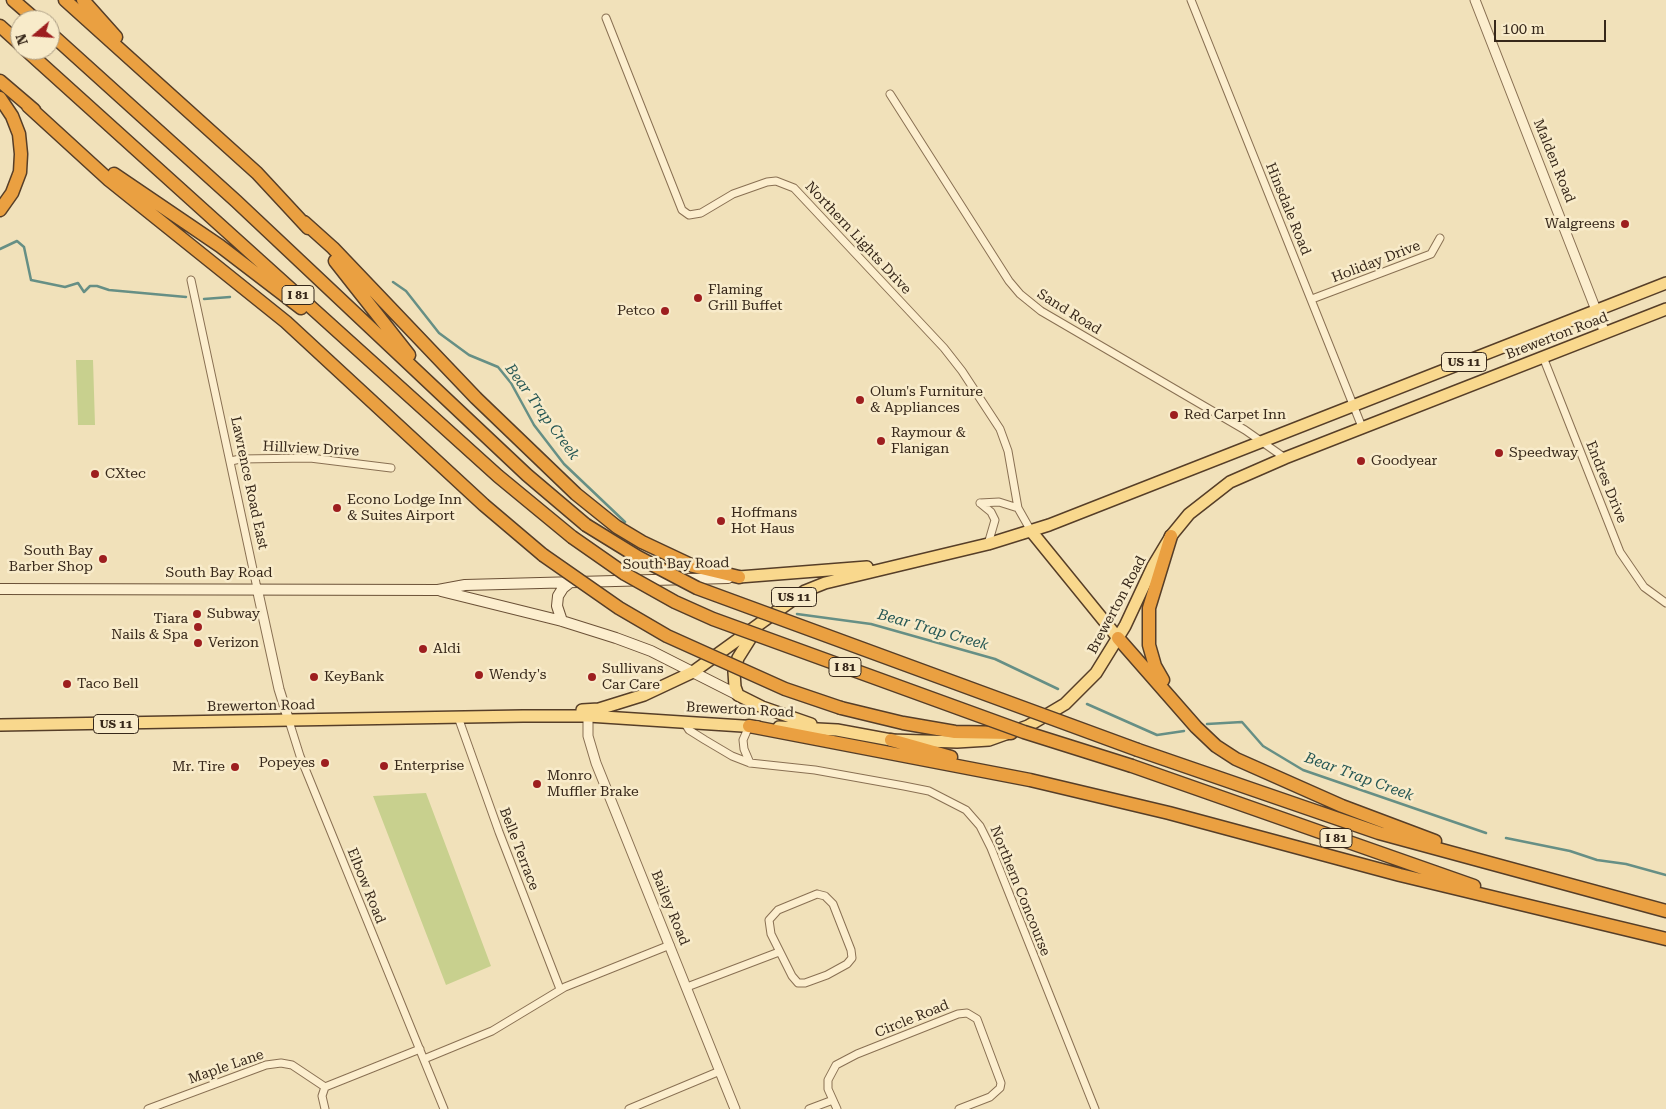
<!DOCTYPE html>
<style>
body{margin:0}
#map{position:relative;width:1666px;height:1109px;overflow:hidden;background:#f1e1ba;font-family:"Roboto Serif",serif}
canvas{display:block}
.north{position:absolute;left:10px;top:10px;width:50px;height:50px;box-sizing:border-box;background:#f8ebca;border:1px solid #ab9d84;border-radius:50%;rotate:252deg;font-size:14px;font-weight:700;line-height:20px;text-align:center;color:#37281a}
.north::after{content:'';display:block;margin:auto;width:18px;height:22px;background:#9d1e1f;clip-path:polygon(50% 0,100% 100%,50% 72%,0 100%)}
.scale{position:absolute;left:1494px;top:20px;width:112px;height:22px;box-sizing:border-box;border:2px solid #37281a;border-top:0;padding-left:6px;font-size:15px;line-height:18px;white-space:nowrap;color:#37281a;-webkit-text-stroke:4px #f8ebca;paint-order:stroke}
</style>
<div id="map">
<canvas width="1666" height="1109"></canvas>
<div class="north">N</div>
<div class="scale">100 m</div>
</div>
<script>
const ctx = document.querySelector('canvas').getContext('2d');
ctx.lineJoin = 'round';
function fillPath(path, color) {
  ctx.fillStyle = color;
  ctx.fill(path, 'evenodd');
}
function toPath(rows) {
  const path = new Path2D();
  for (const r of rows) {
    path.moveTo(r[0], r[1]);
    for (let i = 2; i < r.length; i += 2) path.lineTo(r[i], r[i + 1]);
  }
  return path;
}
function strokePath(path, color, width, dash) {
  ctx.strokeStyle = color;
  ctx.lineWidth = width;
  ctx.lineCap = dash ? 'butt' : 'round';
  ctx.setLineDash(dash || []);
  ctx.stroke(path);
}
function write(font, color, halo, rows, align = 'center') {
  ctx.font = font + ' "Roboto Serif",serif';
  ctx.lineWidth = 5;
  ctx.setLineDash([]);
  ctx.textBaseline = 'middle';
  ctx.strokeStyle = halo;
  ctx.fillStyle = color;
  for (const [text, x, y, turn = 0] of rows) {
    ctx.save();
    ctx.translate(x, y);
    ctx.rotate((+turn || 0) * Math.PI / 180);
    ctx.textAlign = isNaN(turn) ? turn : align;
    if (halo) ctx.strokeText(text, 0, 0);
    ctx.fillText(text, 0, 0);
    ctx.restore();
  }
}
const green = toPath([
 [76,360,93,360,95,425,78,425],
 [426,793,491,966,446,985,373,796]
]);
const stream = toPath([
 [0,249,17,241,24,247,31,280,65,287,78,283,84,292,90,286,97,286,109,290,186,297],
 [393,282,406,291,439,333,469,355,498,367,511,383,534,425,564,464,625,522],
 [204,299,230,297],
 [797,614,871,624,995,659,1058,689],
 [1087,704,1157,735,1184,731],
 [1207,724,1242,722,1263,746,1303,770,1486,833],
 [1506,838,1570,851,1597,860,1626,864,1666,875]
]);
const minor = toPath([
 [1191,0,1362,427],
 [606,18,682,210,689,215,701,213,733,194,767,182,776,181,794,188,944,348,962,371,1000,429,1008,451,1018,508],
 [890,94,1009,281,1020,294,1041,311,1245,430,1285,458],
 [191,280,257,588],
 [1312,299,1431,254,1440,238],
 [1543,357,1620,552,1644,587,1666,603],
 [231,461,240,459,310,458,391,468],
 [980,503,999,502,1018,508,1031,531],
 [980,503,991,512,995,520,988,544],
 [458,717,499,832,560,989],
 [289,721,300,756,444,1109],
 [684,722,689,730,705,740,732,756,750,763,815,770,904,786,929,791,966,810,980,826,991,848,1095,1109],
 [749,726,743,740,744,749,750,763],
 [817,894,825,896,833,904,851,950,852,958,847,964,827,975,805,983,798,983,792,976,771,934,769,920,778,910,817,894],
 [687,987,779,952],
 [424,1059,492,1031,565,987,670,945],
 [325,1087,420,1049],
 [148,1109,266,1065,281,1063,292,1065,325,1087],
 [325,1109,322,1096,325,1087],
 [629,1109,720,1071],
 [809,1109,833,1100],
 [837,1109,828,1089,828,1080,836,1065,857,1054,958,1014,967,1013,977,1019,1001,1083,1000,1088,990,1097,959,1109]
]);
const tertiary = toPath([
 [1475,0,1605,333],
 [257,588,279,689,289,721],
 [588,716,588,736,596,763,735,1109]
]);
const secondary = toPath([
 [0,589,438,590,465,585,728,578],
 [441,591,562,621,616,638,651,651,738,695],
 [562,621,557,606,558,596,563,588,572,581]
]);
const primary = toPath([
 [1031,531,1118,638],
 [739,577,867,567],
 [755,631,738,658,734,672,735,687,738,695,762,707,811,724],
 [582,710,599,709,644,695,693,672,805,591,825,583,988,544,1049,525,1666,283],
 [0,725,523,716,588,716,758,727],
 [779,727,837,730,891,740,957,742,989,740,1028,726,1065,704,1096,673,1125,626,1153,566,1171,536,1189,514,1230,482,1285,458,1666,309]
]);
const motorway = toPath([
 [13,0,36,20],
 [65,0,257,173,308,228],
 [83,0,116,37],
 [0,26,20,44],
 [50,33,236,201,527,475,586,525],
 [26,50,498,476,572,537],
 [0,81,34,110],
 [0,98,12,116,19,134,21,154,20,172,12,193,0,210],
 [28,106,109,180,286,322,484,505,543,555],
 [114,174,220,246,301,308],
 [304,222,333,248,476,398,576,494,617,527,642,542,693,566,739,577],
 [335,261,409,355],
 [1118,638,1196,727,1216,746,1236,759,1342,806,1435,841],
 [1163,680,1155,666,1149,645,1149,608,1171,536],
 [841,708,903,723,955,732,1011,733],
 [749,726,1030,780,1169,813,1400,875,1666,939],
 [891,740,951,757],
 [1138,750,1379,833,1666,911],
 [1132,766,1474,886]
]);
const motorwayBridge = toPath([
 [586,525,638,557,697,588,1138,750],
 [572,537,625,574,675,602,713,619,1024,732,1132,766],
 [543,555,619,608,667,636,785,689,841,708]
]);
const markers = [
 [1625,224,5,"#9d1e1f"],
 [698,298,5,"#9d1e1f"],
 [665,311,5,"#9d1e1f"],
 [860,400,5,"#9d1e1f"],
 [1174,415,5,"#9d1e1f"],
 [881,441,5,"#9d1e1f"],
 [1499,453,5,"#9d1e1f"],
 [1361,461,5,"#9d1e1f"],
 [95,474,5,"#9d1e1f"],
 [337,508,5,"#9d1e1f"],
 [721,521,5,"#9d1e1f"],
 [103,559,5,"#9d1e1f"],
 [197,614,5,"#9d1e1f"],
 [198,627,5,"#9d1e1f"],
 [198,643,5,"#9d1e1f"],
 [423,649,5,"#9d1e1f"],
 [479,675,5,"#9d1e1f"],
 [314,677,5,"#9d1e1f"],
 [592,677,5,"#9d1e1f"],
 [67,684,5,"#9d1e1f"],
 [325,763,5,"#9d1e1f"],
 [384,766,5,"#9d1e1f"],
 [235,767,5,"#9d1e1f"],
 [537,784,5,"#9d1e1f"]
];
const shields = [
 [298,295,32],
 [1464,362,45],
 [794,597,45],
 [845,667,32],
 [116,724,45],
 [1336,838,32]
];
const shieldNames = [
 ["I 81",298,295],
 ["US 11",1464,362],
 ["US 11",794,597],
 ["I 81",845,667],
 ["US 11",116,724],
 ["I 81",1336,838]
];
const streetNames = [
 ["Malden Road",1554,161,68],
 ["Hinsdale Road",1288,209,68],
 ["Northern Lights Drive",858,238,47],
 ["Holiday Drive",1376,262,-21],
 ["Sand Road",1069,312,32],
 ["Brewerton Road",1557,336,-21],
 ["Hillview Drive",311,449,3],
 ["Endres Drive",1606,482,68],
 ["Lawrence Road East",249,483,78],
 ["South Bay Road",676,564,-1],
 ["South Bay Road",219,573],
 ["Brewerton Road",1117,605,-62],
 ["Brewerton Road",261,706,-1],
 ["Brewerton Road",740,710,3],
 ["Belle Terrace",519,849,69],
 ["Elbow Road",366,886,68],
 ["Northern Concourse",1020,891,68],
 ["Bailey Road",670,908,68],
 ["Circle Road",912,1019,-22],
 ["Maple Lane",226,1067,-19]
];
const poiNames = [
 ["Walgreens",1615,224,"right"],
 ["Flaming",708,290],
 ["Grill Buffet",708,306],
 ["Petco",655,311,"right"],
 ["Olum's Furniture",870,392],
 ["& Appliances",870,408],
 ["Red Carpet Inn",1184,415],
 ["Raymour &",891,433],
 ["Flanigan",891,449],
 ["Speedway",1509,453],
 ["Goodyear",1371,461],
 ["CXtec",105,474],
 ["Econo Lodge Inn",347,500],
 ["& Suites Airport",347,516],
 ["Hoffmans",731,513],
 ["Hot Haus",731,529],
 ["South Bay",93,551,"right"],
 ["Barber Shop",93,567,"right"],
 ["Subway",207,614],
 ["Tiara",188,619,"right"],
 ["Nails & Spa",188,635,"right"],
 ["Verizon",208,643],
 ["Aldi",433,649],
 ["Sullivans",602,669],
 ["Car Care",602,685],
 ["Wendy's",489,675],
 ["KeyBank",324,677],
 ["Taco Bell",77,684],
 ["Popeyes",315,763,"right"],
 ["Enterprise",394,766],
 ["Mr. Tire",225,767,"right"],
 ["Monro",547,776],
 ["Muffler Brake",547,792]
];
const waterNames = [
 ["Bear Trap Creek",542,412,54],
 ["Bear Trap Creek",933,630,16],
 ["Bear Trap Creek",1359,777,20]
];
fillPath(green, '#c8d08e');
strokePath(stream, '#668f85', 2.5);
strokePath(minor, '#897053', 9);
strokePath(tertiary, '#897053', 11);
strokePath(secondary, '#6b5137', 12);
strokePath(primary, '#563e28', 14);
strokePath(motorway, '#563e28', 15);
strokePath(minor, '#fceece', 7);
strokePath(tertiary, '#fceece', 9);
strokePath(secondary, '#fceece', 10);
strokePath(primary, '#f9d88d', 11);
strokePath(motorway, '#eaa041', 12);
strokePath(motorwayBridge, '#563e28', 15, []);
strokePath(motorwayBridge, '#eaa041', 12);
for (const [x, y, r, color] of markers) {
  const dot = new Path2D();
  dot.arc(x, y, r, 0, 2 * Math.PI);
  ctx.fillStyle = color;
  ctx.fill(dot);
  strokePath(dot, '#f8ebca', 2);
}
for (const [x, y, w] of shields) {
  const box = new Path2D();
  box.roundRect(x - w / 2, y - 9.5, w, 19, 4);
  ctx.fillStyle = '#f8ebca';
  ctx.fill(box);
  strokePath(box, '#37281a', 1);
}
write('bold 12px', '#37281a', null, shieldNames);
write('14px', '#37281a', '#f8ebca', streetNames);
write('14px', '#37281a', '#f8ebca', poiNames, 'left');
write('italic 15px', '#275855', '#f8ebca', waterNames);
</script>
